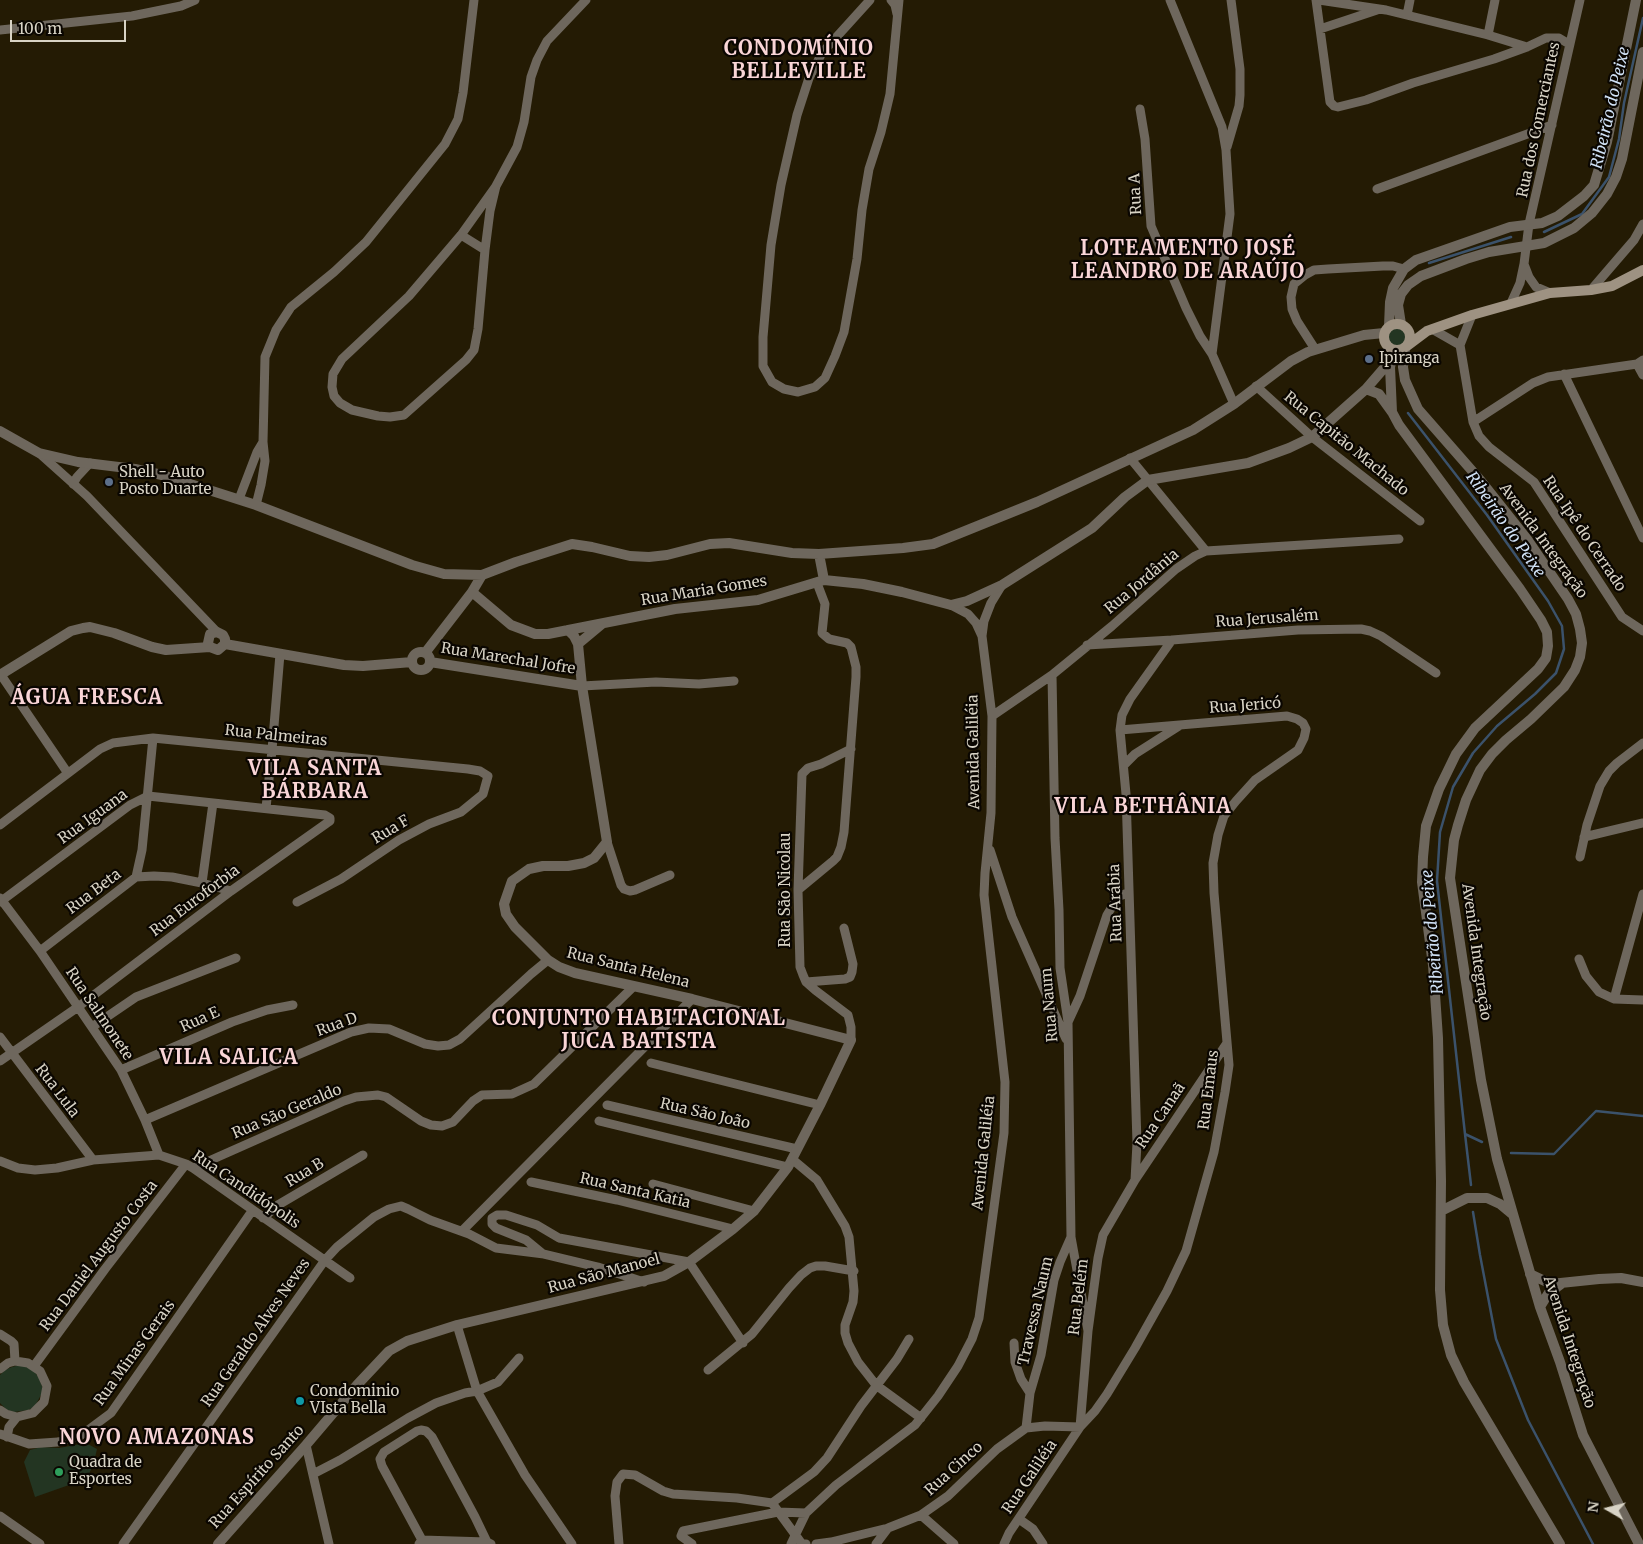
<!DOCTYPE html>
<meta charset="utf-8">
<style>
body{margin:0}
#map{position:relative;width:1643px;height:1544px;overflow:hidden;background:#241b04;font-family:Merriweather,serif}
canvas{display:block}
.north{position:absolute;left:1583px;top:1484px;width:50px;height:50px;-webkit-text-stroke:4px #0a0601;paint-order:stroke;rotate:278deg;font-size:14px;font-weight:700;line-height:20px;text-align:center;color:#d8d3c5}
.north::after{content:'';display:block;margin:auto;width:18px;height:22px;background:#d8d3c5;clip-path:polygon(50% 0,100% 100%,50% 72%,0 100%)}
.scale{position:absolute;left:10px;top:20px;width:116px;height:22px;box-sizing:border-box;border:2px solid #d8d3c5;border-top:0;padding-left:6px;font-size:15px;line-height:18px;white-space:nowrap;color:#d8d3c5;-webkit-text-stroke:4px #0a0601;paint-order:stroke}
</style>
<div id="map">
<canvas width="1643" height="1544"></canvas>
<div class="north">N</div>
<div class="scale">100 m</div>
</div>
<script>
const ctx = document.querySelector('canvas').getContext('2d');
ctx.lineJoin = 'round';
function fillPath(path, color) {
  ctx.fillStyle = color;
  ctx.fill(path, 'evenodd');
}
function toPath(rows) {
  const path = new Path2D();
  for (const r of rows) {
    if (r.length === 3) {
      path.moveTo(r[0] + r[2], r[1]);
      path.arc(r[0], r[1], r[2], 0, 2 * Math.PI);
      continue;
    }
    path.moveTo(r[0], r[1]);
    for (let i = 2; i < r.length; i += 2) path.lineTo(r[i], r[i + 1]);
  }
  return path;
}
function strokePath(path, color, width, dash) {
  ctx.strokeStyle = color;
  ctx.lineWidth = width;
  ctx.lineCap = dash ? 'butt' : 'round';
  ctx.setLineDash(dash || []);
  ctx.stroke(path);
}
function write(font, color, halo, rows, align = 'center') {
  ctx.font = font + ' Merriweather,serif';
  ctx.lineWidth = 4.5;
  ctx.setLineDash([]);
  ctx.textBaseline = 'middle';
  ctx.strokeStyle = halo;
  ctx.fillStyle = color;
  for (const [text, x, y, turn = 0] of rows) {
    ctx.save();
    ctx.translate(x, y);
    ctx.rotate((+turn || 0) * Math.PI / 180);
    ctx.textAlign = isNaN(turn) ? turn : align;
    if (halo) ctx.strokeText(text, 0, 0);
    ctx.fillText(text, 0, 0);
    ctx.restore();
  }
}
const green = toPath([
 [1396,338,10],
 [20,1365,28,1367,34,1371,39,1378,42,1386,42,1393,35,1406,29,1410,14,1412,7,1410,0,1403,0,1375,5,1370,12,1367],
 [86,1443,97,1449,93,1466,86,1479,35,1497,24,1462,30,1450,41,1447,59,1448]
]);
const stream = toPath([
 [1544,232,1582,214,1609,177,1619,139,1624,103,1643,18],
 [1429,263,1511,237],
 [1408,413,1487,515,1548,601,1562,626,1564,649,1556,673,1535,694,1497,726,1473,753,1453,787,1440,832,1437,881,1465,1134,1482,1142],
 [1465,1134,1471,1185],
 [1511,1153,1554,1154,1596,1111,1643,1116],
 [1473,1212,1480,1255,1496,1339,1528,1420,1593,1544]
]);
const minor = toPath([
 [870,0,822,53,809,78,797,115,781,185,771,245,763,337,763,366,772,382,784,389,798,392,815,387,825,378,835,356,844,332,857,259,862,210,869,169,881,132,890,94,899,0],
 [891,0,895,5,897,14],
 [1170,0,1222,127,1226,150,1230,214,1212,354,1234,404],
 [1316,0,1330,102,1334,106,1338,107,1366,100,1413,83,1494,59,1527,47,1546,38,1559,38,1569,44],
 [1319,0,1386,10,1488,35,1527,47],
 [1407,15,1410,0],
 [1320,29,1377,10],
 [0,30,132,16,181,6,195,0],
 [1488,35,1495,0],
 [1140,109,1145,139,1151,226,1186,308,1200,336,1212,354],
 [1227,147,1239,106,1240,95,1240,69,1231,0],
 [496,186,490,211,485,250,478,329,474,350,466,360,404,415,390,417,378,416,352,410,340,403,334,396,332,387,333,374,342,359,409,296,461,235,496,186],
 [496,186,517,147,524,122,531,77,537,60,547,41,586,0],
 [1377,189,1552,125],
 [461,235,485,250],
 [1524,264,1529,277,1536,287,1550,293],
 [1591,290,1634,240,1643,224],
 [1511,303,1520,283,1524,264,1529,224,1580,0],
 [1472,315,1460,345,1473,422,1479,436,1489,447,1534,482,1622,617,1643,631],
 [1432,329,1460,345],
 [1315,349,1297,321,1292,309,1291,297,1294,284,1305,275,1314,270,1328,269,1383,266,1393,266,1404,269],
 [1637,364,1643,375],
 [1564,374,1643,538],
 [1256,386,1312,437,1420,521],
 [1473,422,1533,383,1548,377,1637,364,1643,360],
 [39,453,87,496,217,632],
 [1130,458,1206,551],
 [73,484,77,477,90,463],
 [239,499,257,452,263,442],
 [256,505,261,485,265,461,263,442,265,357,276,330,291,307,334,272,366,242,445,144,458,119,463,93,474,0],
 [951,605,968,614,976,623,982,636],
 [1087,645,1172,640,1298,630,1361,629,1370,631,1381,636,1436,673],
 [1,675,67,772],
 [1052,675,1055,838,1059,910,1060,968,1068,1022,1071,1237,1088,1331],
 [582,686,656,682,699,684,734,681],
 [992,716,1052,675,1112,626,1176,569,1195,556,1206,551,1399,539],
 [1124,765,1135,754,1179,726],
 [266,808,272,750,280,654],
 [0,825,100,749,113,743,153,738,468,769,480,771,488,776,483,794,461,812,429,824,399,840,341,879,297,902],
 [1584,837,1643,823],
 [607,842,621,885,624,889,630,891,635,890,670,875],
 [990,850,1012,917,1066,1039],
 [1580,857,1587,825,1600,786,1609,771,1617,763,1643,743],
 [136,877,142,850,153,738],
 [202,883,213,803],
 [798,890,833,861,837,857,841,847,844,832,856,677,856,667,851,647,847,643,829,639,822,633,825,604,817,583],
 [0,898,40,951,121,1070,145,1120,159,1155],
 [0,902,130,805,148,796,325,815,330,818,330,821,327,823,231,891,78,1007,0,1061],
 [40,951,136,877,154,876,172,877,202,883,231,891],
 [1579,959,1586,976,1599,992,1614,999,1643,1000],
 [806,982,845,979,850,977,852,972,853,964,844,928],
 [1614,999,1643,894],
 [1068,1022,1080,996,1107,915,1118,897,1129,892],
 [92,1027,136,997,236,958],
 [0,1037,93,1160],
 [851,1040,851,1027,848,1015,815,990,806,982,803,975,800,967,798,890,802,774,808,768,821,764,851,749],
 [651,1063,820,1105],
 [121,1070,232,1022,267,1010,293,1005],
 [607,1105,797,1149],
 [145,1120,351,1032,369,1028,389,1029,425,1044,438,1046,449,1045,460,1039,531,974,548,960],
 [599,1121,788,1167],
 [792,1159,817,1180,845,1226,849,1237,854,1291,853,1302,845,1325,845,1333,848,1343,858,1362,876,1385,921,1418],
 [0,1161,18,1168,35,1170,57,1168,93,1160,159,1155,186,1164,193,1168,350,1278],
 [193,1168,344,1101,356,1097,378,1095,386,1097,421,1121,431,1125,442,1126,453,1122,473,1101,482,1095,512,1094,534,1084,633,987],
 [1135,1180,1137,1143,1126,794,1120,730,1122,715,1130,699,1172,640],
 [531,1182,617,1200,733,1229],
 [653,1184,754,1211],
 [263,1218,278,1205,363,1155],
 [462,1231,692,999],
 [543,1254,526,1240,496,1228,492,1224,492,1218,497,1215,506,1215,537,1225,559,1238,689,1262,743,1343],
 [457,1325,477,1391,525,1475,572,1544],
 [0,1334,11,1341,14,1344,15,1361],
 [1014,1343,1015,1362,1021,1379,1030,1393],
 [34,1366,105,1269,186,1164],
 [0,1369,8,1363,15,1361,28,1363,40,1371,47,1386,44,1402,33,1413,17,1417,6,1414,0,1410],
 [708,1370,752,1334,789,1288,801,1275,810,1268,816,1266,825,1266,854,1271],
 [1080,1427,1088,1331,1098,1258,1103,1235,1135,1180,1227,1043],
 [1026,1428,1030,1393,1041,1355,1054,1280,1060,1262,1071,1237],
 [0,1434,29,1444,58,1442,80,1436,111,1413,252,1211],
 [7,1437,9,1427,17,1417],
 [306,1445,329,1544],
 [313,1474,340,1460,408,1418,436,1403,465,1393,477,1391,498,1382,519,1358],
 [921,1515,954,1544],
 [0,1516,40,1544],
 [1019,1519,1033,1529,1043,1544],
 [422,1540,382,1466,380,1459,384,1452,417,1431,421,1430,426,1431,432,1437,475,1517,487,1542,486,1544],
 [123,1544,325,1260,337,1247,374,1217,389,1209,401,1206,408,1209,430,1220,469,1234,496,1248,544,1254,598,1267,644,1282],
 [419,1544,422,1540,487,1542,491,1544],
 [619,1544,615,1496,617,1482,623,1474,635,1475,663,1491,673,1494,737,1498,772,1503],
 [692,1544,681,1536,683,1531,778,1512,806,1513],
 [791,1544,806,1513,836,1485,915,1425,938,1396,958,1366,972,1339,979,1318,1004,1133,1005,1082,984,895,985,873,991,813,992,716,982,636,984,621,991,603,1002,585],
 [806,1544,802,1544,772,1503,814,1472,827,1458,861,1406,897,1359,909,1339],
 [816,1544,831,1542,888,1528,921,1515,948,1496,997,1449,1026,1428,1045,1426,1080,1427],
 [876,1544,888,1528],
 [1004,1544,1009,1533,1080,1427,1095,1411,1107,1394,1135,1348,1167,1291,1186,1251,1214,1152,1225,1092,1229,1065,1214,893,1213,863,1218,835,1224,816,1236,801,1255,780,1298,750,1304,738,1306,729,1303,723,1297,719,1287,716,1120,730]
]);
const tertiary = toPath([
 [1401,324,1398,305,1401,294,1408,285,1421,276,1466,259,1489,252,1544,243,1574,228,1592,213,1607,194,1616,177,1622,159,1643,52],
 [1389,326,1390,302,1393,288,1404,269,1416,260,1510,227,1542,223,1558,216,1584,196,1594,185,1607,142,1636,0],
 [1405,348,1403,367,1405,380,1418,409,1481,481,1527,539,1568,599,1576,614,1580,629,1582,643,1580,657,1575,670,1564,687,1531,719,1506,740,1492,754,1480,770,1466,800,1458,825,1454,840,1450,878,1481,1080,1497,1159,1540,1307,1560,1362,1583,1435,1639,1544],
 [1394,350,1390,367,1392,412,1399,425,1520,589,1541,620,1547,632,1548,646,1546,658,1538,669,1475,728,1456,754,1439,789,1426,826,1423,857,1422,882,1433,965,1438,1038,1441,1181,1440,1290,1443,1325,1451,1355,1464,1382,1560,1544],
 [1366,389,1379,394,1392,412],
 [0,431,39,453,78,462,135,469,162,475,256,505,412,565,444,574,482,575],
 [819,554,824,580],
 [472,592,511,625,535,634,548,634,675,609,758,600,824,580,863,584,902,592,951,605,967,601,1002,585,1092,528,1125,497,1148,480,1248,463,1289,448,1312,437,1366,389,1385,367,1389,357],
 [225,644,344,665,363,666,412,662],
 [578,644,602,624],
 [421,661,9],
 [425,653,472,592,482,575,516,562,572,544,592,547,630,556,649,557,667,555,710,544,729,543,792,553,819,554,903,548,933,544,1037,502,1193,430,1234,404,1291,361,1308,352,1364,335,1384,333],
 [430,662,582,686],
 [0,675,71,631,83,628,90,627,114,633,152,647,166,650,210,647,218,650,225,644,225,639,223,635,217,632,210,634,208,643,210,647],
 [1441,1211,1467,1198,1487,1198,1500,1204,1512,1214],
 [1530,1274,1551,1284,1599,1279,1621,1278,1643,1282],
 [1540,1307,1548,1294,1561,1284],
 [218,1544,306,1445,357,1385,389,1351,407,1341,457,1325,664,1276,689,1262,733,1229,754,1211,788,1167,820,1105,851,1040,692,999,575,973,559,967,548,960,515,927,506,914,504,904,512,881,529,869,543,866,568,866,584,863,594,858,607,842,582,686,578,644,574,636,568,630]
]);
const secondary = toPath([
 [1397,337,13],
 [1407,346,1427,331,1472,315,1550,293,1591,290,1612,286,1643,270]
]);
const markers = [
 [1369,359,5,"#5c6f8a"],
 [109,482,5,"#5c6f8a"],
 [300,1401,5,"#0f9aa8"],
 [59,1472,5,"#2e9e5b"]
];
const streetNames = [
 ["Rua dos Comerciantes",1539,120,-78],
 ["Rua A",1136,194,-93],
 ["Rua Capitão Machado",1346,444,39],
 ["Rua Ipê do Cerrado",1584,534,56],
 ["Avenida Integração",1543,541,54],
 ["Rua Jordânia",1142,582,-40],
 ["Rua Maria Gomes",704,591,-9],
 ["Rua Jerusalém",1267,619,-4],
 ["Rua Marechal Jofre",508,659,9],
 ["Rua Jericó",1245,706,-4],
 ["Rua Palmeiras",276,736,6],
 ["Avenida Galiléia",974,752,-91],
 ["Rua Iguana",93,817,-36],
 ["Rua F",391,830,-31],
 ["Rua São Nicolau",786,890,-90],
 ["Rua Beta",94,892,-37],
 ["Rua Euroforbia",195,901,-37],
 ["Rua Arábia",1116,903,-92],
 ["Avenida Integração",1476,952,82],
 ["Rua Santa Helena",628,968,14],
 ["Rua Naum",1050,1005,-95],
 ["Rua Salmonete",99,1014,56],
 ["Rua E",200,1020,-24],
 ["Rua D",337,1025,-20],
 ["Rua Emaus",1209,1090,-83],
 ["Rua Lula",57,1091,53],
 ["Rua São Geraldo",287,1112,-23],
 ["Rua São João",705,1114,13],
 ["Rua Canaã",1161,1116,-56],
 ["Avenida Galiléia",984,1153,-84],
 ["Rua B",305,1173,-31],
 ["Rua Candidópolis",246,1190,34],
 ["Rua Santa Katia",635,1191,13],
 ["Rua Daniel Augusto Costa",99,1256,-53],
 ["Rua São Manoel",604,1274,-15],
 ["Rua Belém",1079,1297,-83],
 ["Travessa Naum",1036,1311,-77],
 ["Rua Geraldo Alves Neves",256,1333,-55],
 ["Avenida Integração",1569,1342,72],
 ["Rua Minas Gerais",135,1353,-54],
 ["Rua Cinco",954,1469,-42],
 ["Rua Espírito Santo",257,1477,-48],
 ["Rua Galiléia",1030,1477,-56]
];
const poiNames = [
 ["Ipiranga",1379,359],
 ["Shell - Auto",119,473],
 ["Posto Duarte",119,490],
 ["Condominio",310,1392],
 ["VIsta Bella",310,1409],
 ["Quadra de",69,1463],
 ["Esportes",69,1480]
];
const waterNames = [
 ["Ribeirão do Peixe",1611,108,-77],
 ["Ribeirão do Peixe",1505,525,55],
 ["Ribeirão do Peixe",1433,932,-95]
];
const districtNames = [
 ["CONDOMÍNIO",799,49],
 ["BELLEVILLE",799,72],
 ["LOTEAMENTO JOSÉ",1188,249],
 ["LEANDRO DE ARAÚJO",1188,272],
 ["ÁGUA FRESCA",87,698],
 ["VILA SANTA",315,769],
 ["BÁRBARA",315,792],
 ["VILA BETHÂNIA",1143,807],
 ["CONJUNTO HABITACIONAL",639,1019],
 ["JUCA BATISTA",639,1042],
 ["VILA SALICA",229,1058],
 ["NOVO AMAZONAS",157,1438]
];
fillPath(green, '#233522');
strokePath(stream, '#3b526b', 2.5);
strokePath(minor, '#6e675d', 9);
strokePath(tertiary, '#6e675d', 10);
strokePath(secondary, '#9e9282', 10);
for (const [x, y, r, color] of markers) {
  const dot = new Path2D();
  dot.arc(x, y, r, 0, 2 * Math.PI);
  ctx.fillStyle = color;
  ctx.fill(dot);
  strokePath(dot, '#0a0601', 2);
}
write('15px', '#d8d3c5', '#0a0601', streetNames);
write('15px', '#d8d3c5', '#0a0601', poiNames, 'left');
write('italic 16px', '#d1e2f6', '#0a0601', waterNames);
ctx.letterSpacing = '1px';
write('bold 20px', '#f9d5d7', '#0a0601', districtNames);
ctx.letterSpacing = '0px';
</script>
